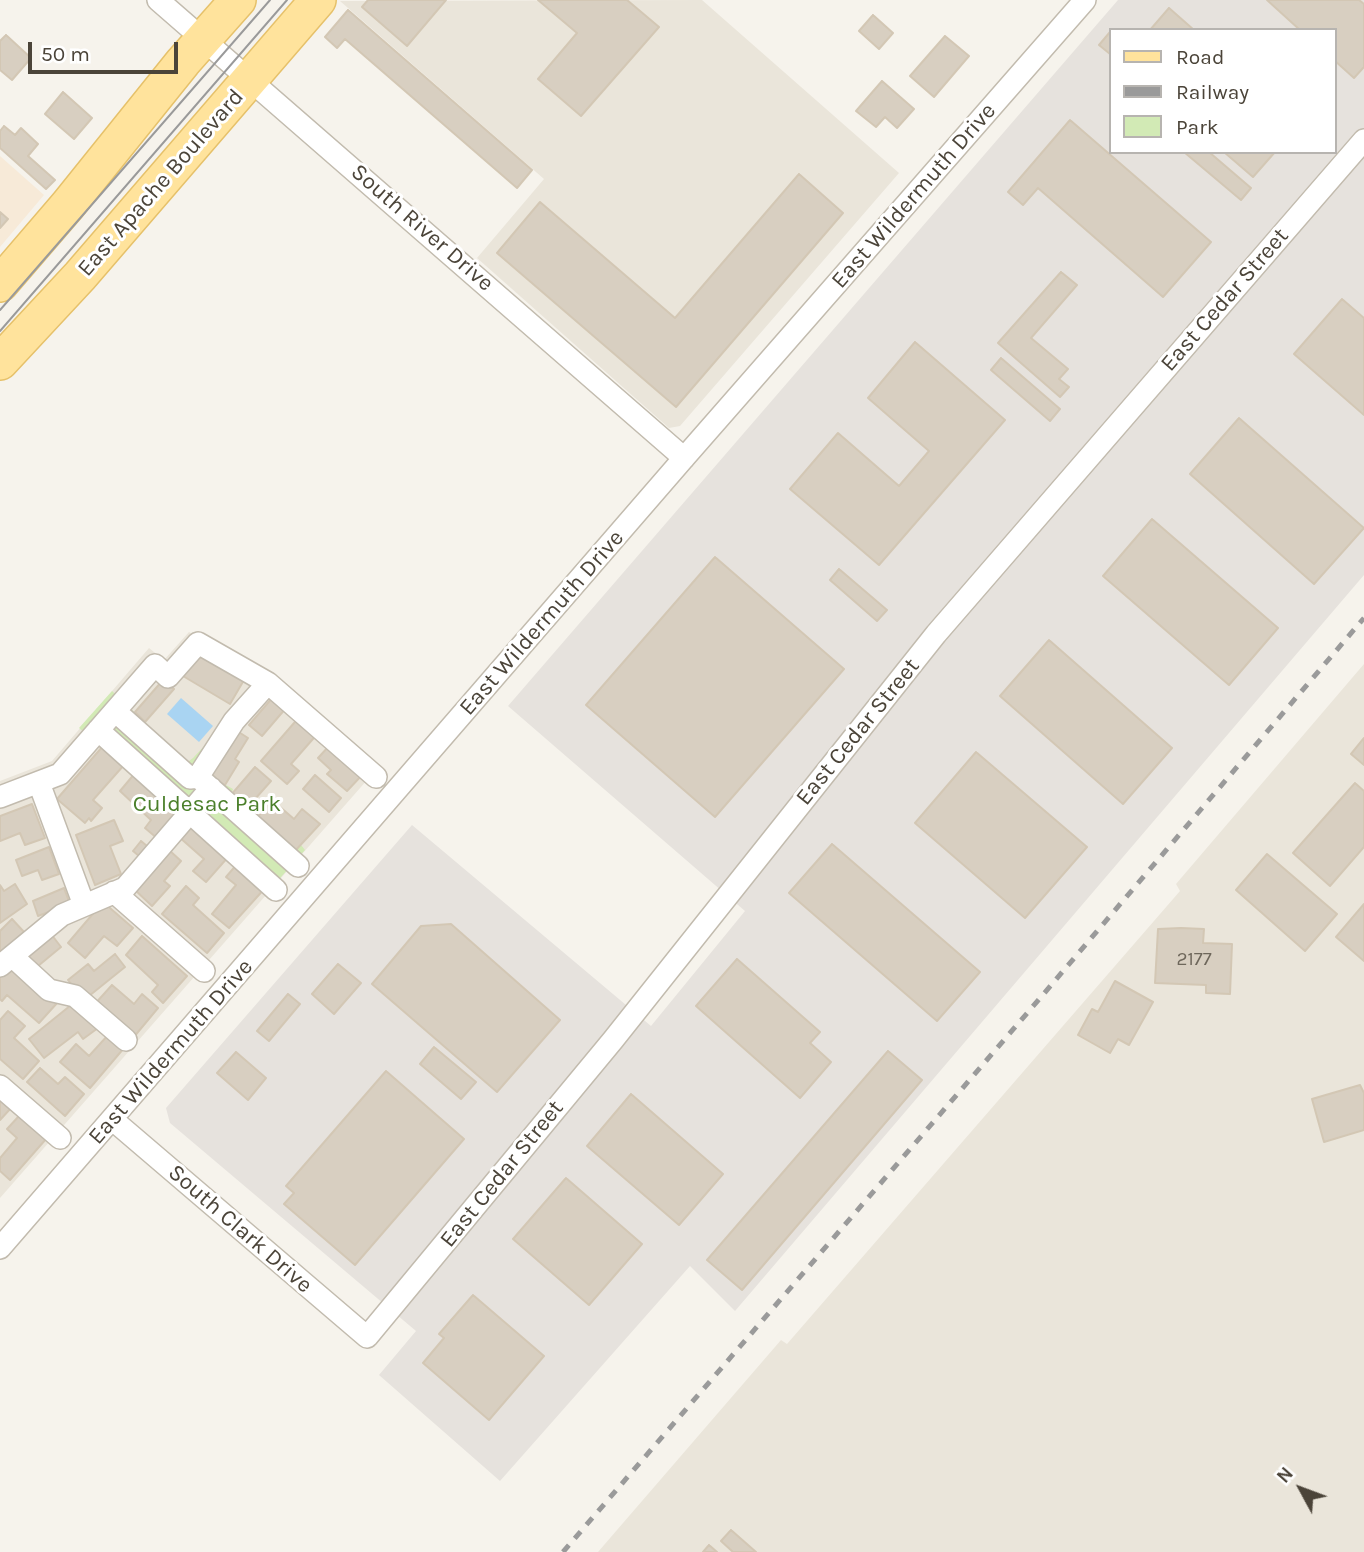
<!DOCTYPE html>
<style>
body{margin:0}
#map{position:relative;width:1364px;height:1552px;overflow:hidden;background:#f6f3ec;font-family:Karla,sans-serif}
canvas{display:block}
.legend{position:absolute;left:1109px;top:28px;width:228px;height:126px;box-sizing:border-box;background:#fff;border:2px solid #b7b4b0;margin:0;padding:9px 12px;list-style:none;font-size:21px;color:#4b4439}
.legend li{display:flex;align-items:center;gap:14px;height:35px}
.legend b{width:35px;border:2px solid #b7b4b0}
.north{position:absolute;left:1266px;top:1454px;width:70px;height:70px;-webkit-text-stroke:5px #fff;paint-order:stroke;rotate:311deg;font-size:19px;font-weight:700;line-height:28px;text-align:center;color:#4b4439}
.north::after{content:'';display:block;margin:auto;width:24px;height:32px;background:#4b4439;clip-path:polygon(50% 0,100% 100%,50% 72%,0 100%)}
.scale{position:absolute;left:28px;top:42px;width:150px;height:32px;box-sizing:border-box;border:4px solid #4b4439;border-top:0;padding-left:9px;font-size:21px;line-height:24px;white-space:nowrap;color:#4b4439;-webkit-text-stroke:5px #fff;paint-order:stroke}
</style>
<div id="map">
<canvas width="1364" height="1552"></canvas>
<ul class="legend">
<li><b style="height:9px;background:#ffe39c"></b>Road</li>
<li><b style="height:9px;background:#9a9a9a"></b>Railway</li>
<li><b style="height:19px;background:#d2eab5"></b>Park</li>
</ul>
<div class="north">N</div>
<div class="scale">50 m</div>
</div>
<script>
const ctx = document.querySelector('canvas').getContext('2d');
ctx.lineJoin = 'round';
function fillPath(path, color) {
  ctx.fillStyle = color;
  ctx.fill(path, 'evenodd');
}
function toPath(rows) {
  const path = new Path2D();
  for (const r of rows) {
    path.moveTo(r[0], r[1]);
    for (let i = 2; i < r.length; i += 2) path.lineTo(r[i], r[i + 1]);
  }
  return path;
}
function strokePath(path, color, width, dash) {
  ctx.strokeStyle = color;
  ctx.lineWidth = width;
  ctx.lineCap = dash ? 'butt' : 'round';
  ctx.setLineDash(dash || []);
  ctx.stroke(path);
}
function write(font, color, halo, rows, align = 'center') {
  ctx.font = font + ' Karla,sans-serif';
  ctx.lineWidth = 6;
  ctx.setLineDash([]);
  ctx.textBaseline = 'middle';
  ctx.strokeStyle = halo;
  ctx.fillStyle = color;
  for (const [text, x, y, turn = 0] of rows) {
    ctx.save();
    ctx.translate(x, y);
    ctx.rotate((+turn || 0) * Math.PI / 180);
    ctx.textAlign = isNaN(turn) ? turn : align;
    if (halo) ctx.strokeText(text, 0, 0);
    ctx.fillText(text, 0, 0);
    ctx.restore();
  }
}
const residential = toPath([
 [702,0,899,173,680,426,669,428,477,258,544,179,340,1],
 [189,632,265,676,375,771,0,1198,0,781,52,761,149,648,164,660],
 [1364,664,1364,1552,598,1552,781,1340,787,1344,1180,891,1176,884]
]);
const commercial = toPath([
 [0,156,44,195,0,247]
]);
const industrial = toPath([
 [1118,0,1364,0,1364,575,735,1311,690,1266,500,1481,379,1375,416,1331,170,1123,166,1108,412,825,651,1026,745,911,508,706],
 [1110,30,1334,30,1334,152,1110,152]
]);
const green = toPath([
 [112,691,151,728,149,737,181,767,193,758,226,723,206,774,233,789,231,795,294,852,301,845,305,850,266,894,180,812,79,728]
]);
const water = toPath([
 [181,698,213,726,199,742,167,714]
]);
const building = toPath([
 [368,0,446,0,407,46,362,7,368,0],
 [538,0,627,0,659,27,581,116,538,79,577,33,538,0],
 [1267,0,1359,0,1364,4,1364,67,1354,78,1334,60,1334,30,1300,30,1267,0],
 [1169,8,1194,30,1150,30,1169,8],
 [348,10,532,170,517,188,345,39,337,48,325,37,348,10],
 [873,15,893,33,879,49,859,31,873,15],
 [1110,32,1110,54,1099,45,1110,32],
 [6,35,31,58,12,80,0,70,0,41,6,35],
 [945,36,969,56,934,97,910,76,945,36],
 [882,81,914,109,897,128,885,117,876,127,856,111,882,81],
 [63,92,92,118,74,139,45,114,63,92],
 [1070,120,1211,242,1163,297,1038,188,1023,205,1008,192,1070,120],
 [4,126,15,135,21,128,38,144,28,156,55,180,46,189,0,148,0,131,4,126],
 [1184,152,1209,152,1251,188,1241,200,1184,152],
 [1224,152,1275,152,1253,177,1224,152],
 [799,174,843,213,676,407,497,253,540,202,675,318,799,174],
 [0,212,8,219,0,228,0,212],
 [1061,272,1077,285,1031,338,1068,369,1059,379,1069,387,1060,397,998,343,1061,272],
 [1342,299,1364,318,1364,415,1294,354,1342,299],
 [915,342,1005,420,879,565,790,489,838,433,899,486,929,451,868,398,915,342],
 [1001,358,1060,409,1050,421,991,370,1001,358],
 [1239,418,1364,528,1314,584,1190,474,1239,418],
 [1152,519,1278,628,1229,685,1103,576,1152,519],
 [715,557,844,669,715,817,586,705,715,557],
 [839,569,887,610,877,621,830,580,839,569],
 [1049,640,1172,748,1123,804,1000,696,1049,640],
 [197,653,244,680,230,704,183,676,197,653],
 [163,680,174,689,145,722,135,712,163,680],
 [273,697,286,708,262,736,249,725,273,697],
 [301,715,319,732,291,764,299,771,287,784,261,761,301,715],
 [234,729,248,738,235,759,239,762,225,785,206,774,234,729],
 [1364,738,1364,765,1351,754,1364,738],
 [330,745,363,774,347,791,327,774,331,770,318,758,330,745],
 [103,746,124,765,93,800,102,808,91,821,89,818,85,823,57,799,103,746],
 [976,752,1087,847,1025,918,915,823,976,752],
 [255,767,271,781,247,808,231,795,255,767],
 [136,772,181,812,158,839,145,828,151,820,120,791,136,772],
 [315,775,341,798,329,812,303,789,315,775],
 [1355,783,1364,791,1364,847,1330,886,1293,853,1355,783],
 [272,800,294,819,302,809,320,824,294,852,256,819,272,800],
 [32,804,45,838,25,845,20,833,0,841,0,816,32,804],
 [114,820,123,841,110,846,121,874,95,885,76,835,114,820],
 [190,822,229,856,206,882,193,871,204,859,178,836,190,822],
 [141,841,147,846,139,856,133,851,141,841],
 [832,844,980,972,937,1021,789,893,832,844],
 [49,847,59,874,42,880,38,870,22,876,16,860,49,847],
 [169,850,181,861,164,881,170,886,152,906,134,889,169,850],
 [1267,854,1337,914,1305,951,1236,890,1267,854],
 [238,863,266,887,229,928,212,914,236,885,226,877,238,863],
 [15,884,27,904,0,923,0,885,4,891,15,884],
 [186,886,199,898,193,905,224,933,207,953,162,914,186,886],
 [64,888,70,904,38,916,33,901,64,888],
 [103,902,133,928,117,946,104,936,85,958,68,943,103,902],
 [1364,904,1364,961,1336,937,1364,904],
 [12,919,24,932,0,954,0,931,12,919],
 [451,924,560,1020,497,1092,372,984,421,926,451,924],
 [1181,928,1204,929,1203,943,1232,944,1230,994,1206,993,1206,985,1155,983,1158,929,1181,928],
 [51,934,61,947,32,971,22,958,51,934],
 [142,936,187,976,163,1003,152,992,158,985,126,955,142,936],
 [115,954,125,967,84,1000,68,980,88,964,94,971,115,954],
 [737,959,820,1032,810,1043,831,1062,800,1098,696,1006,737,959],
 [12,963,58,1002,39,1023,7,995,2,1001,0,999,0,976,12,963],
 [338,964,361,983,334,1014,312,994,338,964],
 [1115,981,1153,1002,1129,1045,1118,1039,1110,1053,1078,1035,1092,1009,1098,1012,1115,981],
 [112,985,134,1004,142,994,158,1008,133,1038,94,1005,112,985],
 [288,994,300,1004,269,1041,257,1031,288,994],
 [76,1001,98,1028,83,1039,78,1032,44,1058,29,1039,76,1001],
 [8,1011,25,1026,14,1038,39,1061,23,1079,0,1059,0,1020,8,1011],
 [109,1034,124,1048,90,1088,60,1062,76,1044,89,1056,109,1034],
 [434,1047,476,1082,461,1099,420,1064,434,1047],
 [888,1051,922,1080,742,1290,707,1260,888,1051],
 [236,1052,266,1078,248,1100,217,1073,236,1052],
 [40,1068,58,1084,65,1077,84,1094,65,1116,27,1082,40,1068],
 [386,1071,464,1139,355,1265,284,1204,294,1193,286,1186,386,1071],
 [1360,1085,1364,1093,1364,1130,1324,1142,1312,1099,1360,1085],
 [631,1094,723,1174,679,1225,587,1146,631,1094],
 [0,1099,11,1108,0,1120,0,1099],
 [19,1116,46,1139,10,1180,0,1171,0,1158,17,1138,7,1129,19,1116],
 [566,1178,642,1244,589,1305,513,1239,566,1178],
 [473,1295,544,1356,489,1420,423,1363,444,1338,439,1334,473,1295],
 [731,1530,756,1552,733,1552,721,1541,731,1530],
 [709,1545,717,1552,703,1552,709,1545]
]);
const street = toPath([
 [158,0,684,458],
 [115,711,190,778,198,777,298,866],
 [98,730,276,890],
 [198,777,234,721,268,683],
 [39,783,84,905],
 [0,797,60,774,155,665,168,677,198,643,268,683,376,777],
 [114,892,204,971],
 [12,956,49,990,75,996,126,1040],
 [0,966,62,915,125,888,211,788],
 [0,1086,60,1138],
 [113,1120,367,1337,613,1040,936,634,1364,140],
 [0,1248,684,458,1085,0]
]);
const primary = toPath([
 [0,284,68,205,183,62,238,0],
 [0,362,80,276,318,0]
]);
const tram = toPath([
 [0,310,270,0],
 [0,331,287,0]
]);
const rail = toPath([
 [563,1552,1041,997,1364,618]
]);
const numberNames = [
 ["2177",1194,960]
];
const streetNames = [
 ["East Apache Boulevard",161,183,-49],
 ["East Wildermuth Drive",914,196,-49],
 ["South River Drive",422,228,41],
 ["East Cedar Street",1225,300,-49],
 ["East Wildermuth Drive",542,623,-49],
 ["East Cedar Street",858,732,-51],
 ["East Wildermuth Drive",171,1052,-49],
 ["East Cedar Street",502,1174,-51],
 ["South Clark Drive",240,1229,41]
];
const parkNames = [
 ["Culdesac Park",207,804]
];
fillPath(residential, '#eae5da');
fillPath(commercial, '#f7ead8');
fillPath(industrial, '#e6e2dd');
fillPath(green, '#d2eab5');
fillPath(water, '#a9d4f2');
fillPath(building, '#d8cfc1');
strokePath(building, '#d3c7b4', 2);
strokePath(street, '#c2bbae', 24);
strokePath(primary, '#e6c16a', 38);
strokePath(street, '#fff', 21);
strokePath(primary, '#ffe39c', 35);
strokePath(tram, '#9a9a9a', 2);
strokePath(rail, '#9a9a9a', 5, [9, 9]);
write('19px', '#6e675b', null, numberNames);
write('23px', '#4b4439', '#fff', streetNames);
write('23px', '#4a7f2a', '#fff', parkNames);
</script>
